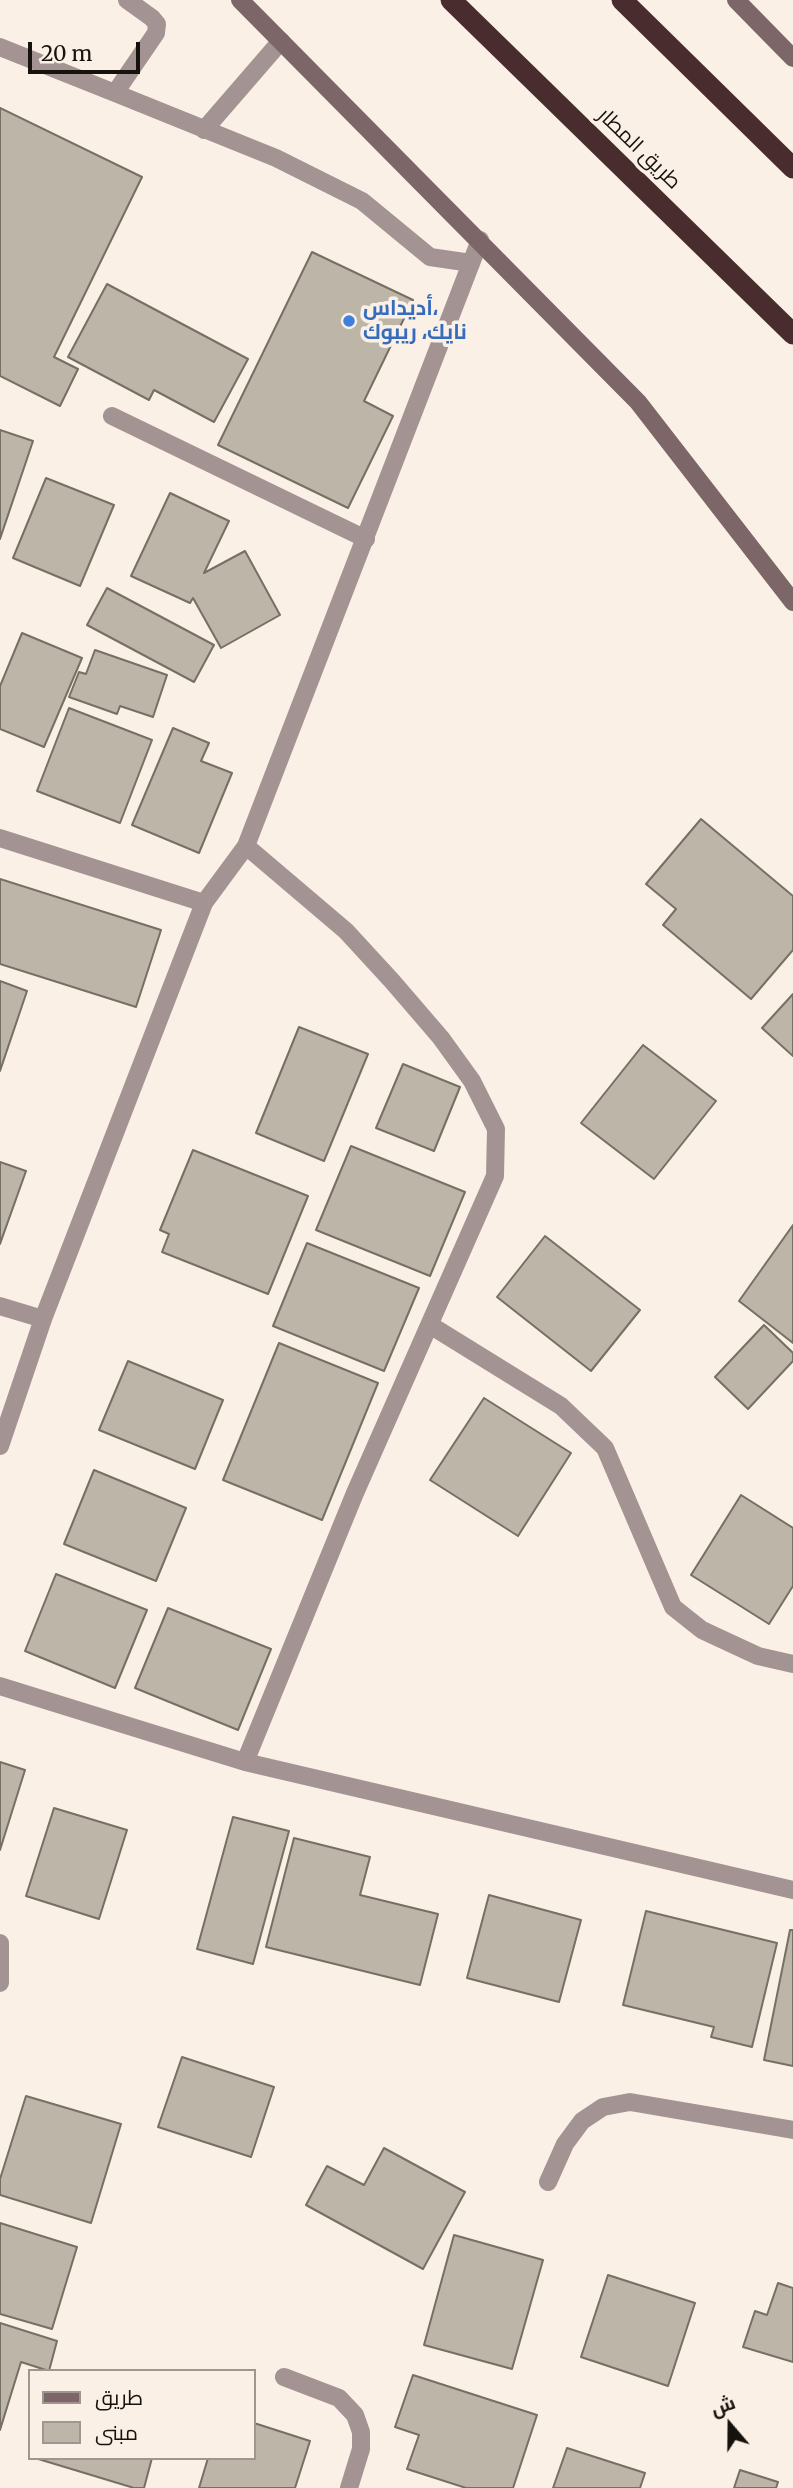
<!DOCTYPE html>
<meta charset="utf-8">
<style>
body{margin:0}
#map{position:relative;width:793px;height:2488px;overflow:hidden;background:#fbf0e5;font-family:Merriweather,Cairo,serif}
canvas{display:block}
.legend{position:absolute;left:28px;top:2369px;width:228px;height:91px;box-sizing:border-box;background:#fbf0e5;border:2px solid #9f978f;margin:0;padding:9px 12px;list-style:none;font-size:21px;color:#16120e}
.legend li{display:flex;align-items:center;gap:14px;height:35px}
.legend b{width:35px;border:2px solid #9f978f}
.north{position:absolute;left:695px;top:2390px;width:70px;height:70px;-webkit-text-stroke:5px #fbf0e5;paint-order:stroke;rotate:340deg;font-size:19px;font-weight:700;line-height:28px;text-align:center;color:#16120e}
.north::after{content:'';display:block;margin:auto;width:24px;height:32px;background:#16120e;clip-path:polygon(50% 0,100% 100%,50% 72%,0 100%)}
.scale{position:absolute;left:28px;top:42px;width:112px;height:32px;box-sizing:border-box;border:4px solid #16120e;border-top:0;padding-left:9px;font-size:21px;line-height:24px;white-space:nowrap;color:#16120e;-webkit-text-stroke:5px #fbf0e5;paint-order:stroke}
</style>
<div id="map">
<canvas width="793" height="2488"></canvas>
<ul class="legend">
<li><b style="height:9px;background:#7c6667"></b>طريق</li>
<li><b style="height:19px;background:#bcb5a8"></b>مبنى</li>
</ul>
<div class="north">ش</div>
<div class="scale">20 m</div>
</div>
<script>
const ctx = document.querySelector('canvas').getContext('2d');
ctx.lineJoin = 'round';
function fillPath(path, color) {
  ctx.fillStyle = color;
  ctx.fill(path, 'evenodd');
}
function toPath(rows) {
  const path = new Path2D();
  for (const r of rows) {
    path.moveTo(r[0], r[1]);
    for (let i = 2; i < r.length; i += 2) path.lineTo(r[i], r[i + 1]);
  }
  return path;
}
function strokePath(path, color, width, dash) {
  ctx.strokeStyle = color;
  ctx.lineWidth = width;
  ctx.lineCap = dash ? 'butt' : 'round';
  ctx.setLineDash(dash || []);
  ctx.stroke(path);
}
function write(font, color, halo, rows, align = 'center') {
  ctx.font = font + ' Merriweather,Cairo,serif';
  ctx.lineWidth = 7;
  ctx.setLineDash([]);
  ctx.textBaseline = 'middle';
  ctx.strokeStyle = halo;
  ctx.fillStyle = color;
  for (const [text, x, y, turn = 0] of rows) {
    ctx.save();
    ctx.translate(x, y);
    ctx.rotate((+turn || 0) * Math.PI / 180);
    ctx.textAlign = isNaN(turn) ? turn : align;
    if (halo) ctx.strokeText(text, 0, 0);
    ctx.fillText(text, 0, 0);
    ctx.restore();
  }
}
const building = toPath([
 [0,108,142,177,54,357,78,369,60,406,0,376,0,108],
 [312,252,413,300,364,401,393,416,348,508,218,445,312,252],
 [107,284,248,359,214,422,154,390,149,400,68,357,107,284],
 [0,430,33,441,0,539,0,430],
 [46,478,114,505,80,586,13,558,46,478],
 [170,493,229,521,204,573,245,551,280,615,221,648,193,598,190,603,131,576,170,493],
 [107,588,214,645,194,682,87,625,107,588],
 [22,633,82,658,44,747,0,729,0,686,22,633],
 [95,650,167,675,153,717,120,706,117,714,69,697,79,672,86,674,95,650],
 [69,708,152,740,120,823,37,791,69,708],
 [173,728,209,743,201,761,232,773,199,853,132,825,173,728],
 [701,819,793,896,793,950,751,999,663,925,676,909,646,884,701,819],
 [0,879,161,930,136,1007,0,964,0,879],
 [0,981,27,991,0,1071,0,981],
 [793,994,793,1056,762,1028,793,994],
 [299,1027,368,1054,324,1161,256,1133,299,1027],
 [643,1045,716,1101,654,1179,581,1123,643,1045],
 [403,1064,460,1087,434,1151,376,1128,403,1064],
 [351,1146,465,1192,430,1276,316,1230,351,1146],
 [193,1150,308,1196,268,1294,162,1252,169,1234,160,1230,193,1150],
 [0,1162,26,1171,0,1244,0,1162],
 [793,1225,793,1343,739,1301,793,1225],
 [545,1236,640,1310,591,1371,497,1297,545,1236],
 [307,1243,419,1288,384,1371,273,1326,307,1243],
 [764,1325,793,1353,793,1361,748,1409,715,1377,764,1325],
 [279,1343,378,1383,322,1520,223,1480,279,1343],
 [128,1361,223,1400,195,1469,99,1430,128,1361],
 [484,1398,571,1453,518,1536,430,1480,484,1398],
 [94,1470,186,1508,156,1581,64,1544,94,1470],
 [741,1495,793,1528,793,1586,769,1624,691,1575,741,1495],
 [56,1574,147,1610,115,1688,25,1651,56,1574],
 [168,1608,271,1649,238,1730,135,1688,168,1608],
 [0,1762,25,1770,0,1850,0,1762],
 [54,1808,127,1830,99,1919,26,1896,54,1808],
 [233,1817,289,1831,253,1964,197,1949,233,1817],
 [294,1838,370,1857,360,1895,438,1914,420,1985,266,1947,294,1838],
 [489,1895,581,1920,559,2002,467,1978,489,1895],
 [646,1911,777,1943,752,2047,711,2037,714,2027,623,2005,646,1911],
 [790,1930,793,1930,793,2066,764,2060,790,1930],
 [182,2057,274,2087,251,2157,158,2127,182,2057],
 [26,2096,121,2124,91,2223,0,2195,0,2179,26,2096],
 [384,2148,465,2192,423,2269,306,2205,327,2166,364,2185,384,2148],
 [0,2223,77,2247,52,2329,0,2314,0,2223],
 [454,2235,543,2260,512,2369,424,2345,454,2235],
 [608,2275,695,2303,668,2386,581,2357,608,2275],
 [778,2283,793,2288,793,2362,743,2347,755,2311,767,2315,778,2283],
 [0,2323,57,2341,49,2371,21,2362,0,2430,0,2323],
 [413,2375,537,2415,513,2488,466,2488,407,2469,419,2435,395,2427,413,2375],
 [254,2423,310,2441,295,2488,199,2488,208,2458,254,2458,254,2423],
 [567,2448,645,2473,640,2488,553,2488,567,2448],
 [35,2458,152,2458,144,2488,134,2488,35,2458],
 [740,2470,778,2482,776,2488,734,2488,740,2470]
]);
const lane = toPath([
 [0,47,115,93,156,33,157,24,152,18,127,0],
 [115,93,276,158,362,201,430,257,471,263],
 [204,130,281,41]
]);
const street = toPath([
 [112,416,366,539],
 [0,838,204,903],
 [0,1306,43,1319],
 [430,1325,561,1406,605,1448,673,1607,702,1630,758,1656,793,1664],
 [0,1446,43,1319,204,903,246,846,480,240],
 [0,1686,245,1762,793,1890],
 [245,1762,355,1493,495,1176,496,1129,472,1081,441,1038,392,981,346,931,246,846],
 [0,1943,0,1983],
 [548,2182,565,2144,582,2121,603,2107,630,2102,793,2130],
 [284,2377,339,2398,355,2415,361,2432,361,2449,349,2488]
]);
const secondary = toPath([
 [240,0,638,402,793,602],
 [736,0,793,58]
]);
const highway = toPath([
 [451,0,793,334],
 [622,0,793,168]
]);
const markers = [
 [349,321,7,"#3f7fe0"]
];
const streetNames = [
 ["طريق المطار",639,149,44]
];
const shopNames = [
 ["أديداس،",363,309],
 ["نايك، ريبوك",363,333]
];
fillPath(building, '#bcb5a8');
strokePath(building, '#766f63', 2);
strokePath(lane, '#a39393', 18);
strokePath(street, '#a39393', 18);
strokePath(secondary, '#7c6667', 18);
strokePath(highway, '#492d2e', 21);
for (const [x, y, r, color] of markers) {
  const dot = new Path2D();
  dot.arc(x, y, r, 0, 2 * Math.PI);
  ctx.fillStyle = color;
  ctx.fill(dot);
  strokePath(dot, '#fbf0e5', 2.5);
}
write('21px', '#16120e', '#fbf0e5', streetNames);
write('bold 21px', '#366cbe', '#fbf0e5', shopNames, 'left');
</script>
